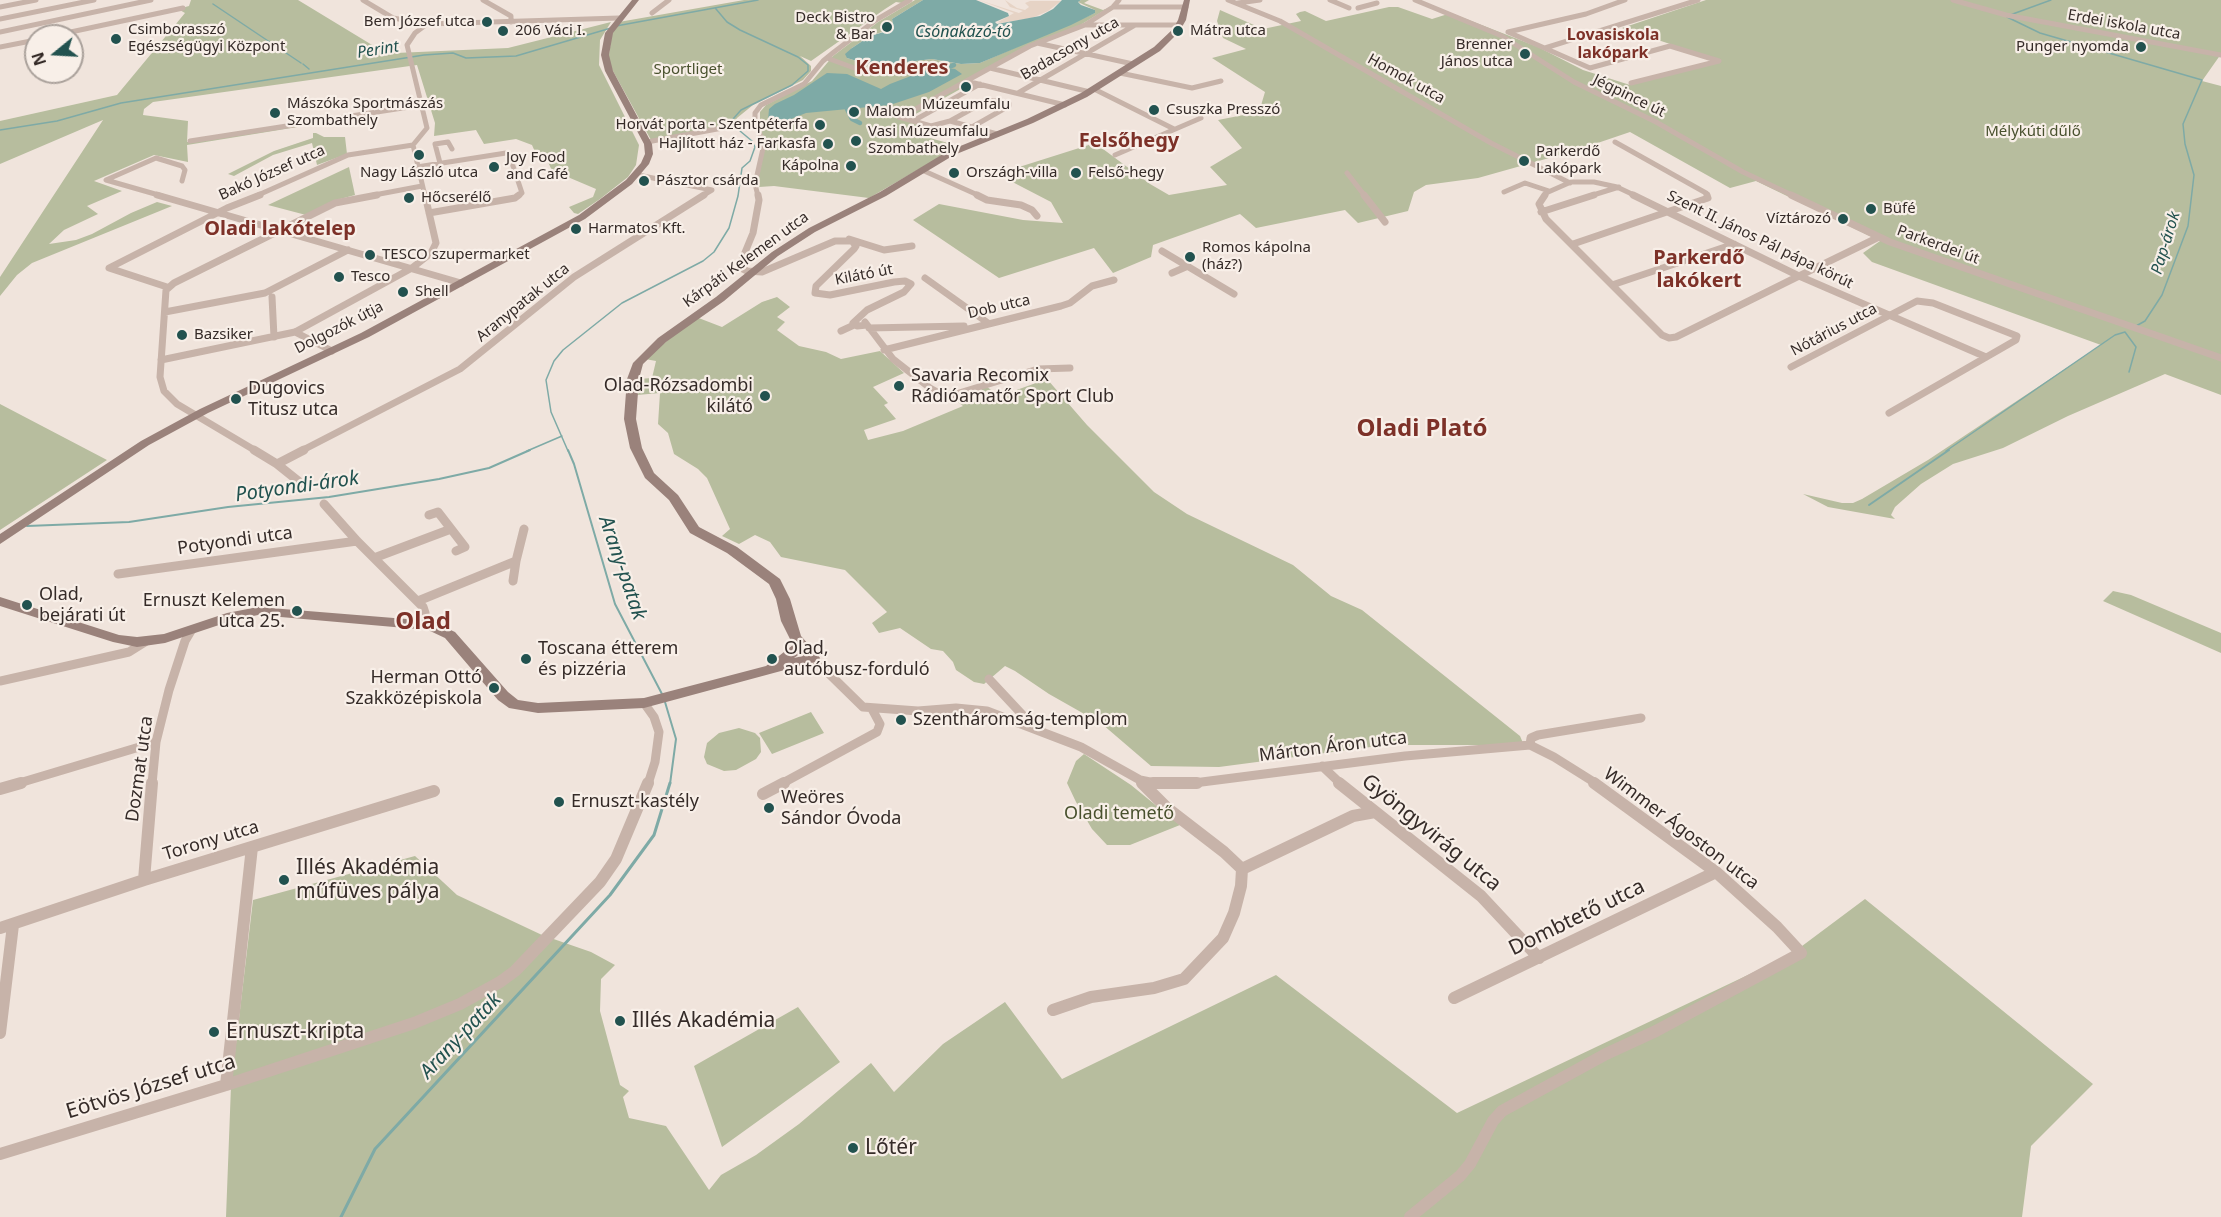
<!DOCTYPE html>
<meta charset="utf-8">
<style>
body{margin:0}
#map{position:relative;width:2221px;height:1217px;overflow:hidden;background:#f0e4dc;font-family:"Noto Sans",sans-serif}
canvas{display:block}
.north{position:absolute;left:24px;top:24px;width:60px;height:60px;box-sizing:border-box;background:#f8efe8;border:2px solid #aaa19b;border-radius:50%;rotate:252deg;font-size:16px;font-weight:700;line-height:24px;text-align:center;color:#352b28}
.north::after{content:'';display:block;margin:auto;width:21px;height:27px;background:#22524f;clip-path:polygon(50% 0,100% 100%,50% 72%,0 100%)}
</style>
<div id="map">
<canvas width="2221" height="1217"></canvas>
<div class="north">N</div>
</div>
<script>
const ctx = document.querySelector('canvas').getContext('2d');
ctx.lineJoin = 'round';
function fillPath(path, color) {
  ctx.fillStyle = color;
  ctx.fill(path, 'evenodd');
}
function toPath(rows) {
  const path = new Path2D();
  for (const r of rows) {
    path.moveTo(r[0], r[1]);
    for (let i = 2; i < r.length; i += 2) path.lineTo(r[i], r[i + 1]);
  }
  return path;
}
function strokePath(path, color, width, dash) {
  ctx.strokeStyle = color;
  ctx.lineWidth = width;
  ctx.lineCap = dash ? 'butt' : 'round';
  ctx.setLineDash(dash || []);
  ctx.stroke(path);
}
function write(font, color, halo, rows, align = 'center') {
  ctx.font = font + ' "Noto Sans",sans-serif';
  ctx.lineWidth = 4.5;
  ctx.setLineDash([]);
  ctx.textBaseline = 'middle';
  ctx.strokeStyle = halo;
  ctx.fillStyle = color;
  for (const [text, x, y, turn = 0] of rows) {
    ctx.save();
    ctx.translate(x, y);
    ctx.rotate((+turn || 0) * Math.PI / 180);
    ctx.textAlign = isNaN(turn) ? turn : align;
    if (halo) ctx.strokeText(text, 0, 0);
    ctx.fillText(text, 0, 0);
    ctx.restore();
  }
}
const green = toPath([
 [191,0,298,0,382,51,396,53,508,48,611,22,600,40,599,65,639,145,636,165,628,177,600,199,578,214,574,213,569,207,593,197,596,189,563,175,555,177,548,162,536,154,532,145,516,139,484,144,476,130,434,136,435,123,417,65,153,102,144,109,143,115,188,121,187,142,315,122,316,124,187,145,188,162,154,155,94,181,122,191,87,206,98,214,64,230,49,244,76,240,92,234,131,213,157,202,172,206,32,263,17,275,0,296,0,277,103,120,0,164,0,121,117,95,185,13,178,9,189,6],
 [744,0,906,0,902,3,896,2,885,9,811,61,800,56,811,66,811,71,803,80,753,105,737,118,734,124,651,140,608,62,612,33,619,22],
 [915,0,923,0,892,19,894,28,870,36,852,48,847,58,873,66,932,59,961,64,980,63,1095,13,1095,10,1078,2,1081,0,1089,0,1084,3,1103,10,1108,8,1074,29,1038,41,958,86,964,87,905,120,926,127,915,134,959,146,869,198,774,186,759,187,758,179,766,143,760,130,760,112,766,105,812,81,833,56,878,22],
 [1706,0,2221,0,2221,54,2202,81,2221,86,2221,395,2165,374,2068,416,2003,448,1953,464,1921,484,1895,507,1891,515,1895,519,1828,507,1803,494,1842,503,1853,503,1862,499,1928,460,2101,345,1872,262,1863,253,1880,241,1756,181,1730,188,1630,132,1574,151,1478,178,1426,185,1414,192,1408,211,1358,223,1345,210,1256,228,1240,214,1153,245,1151,257,1113,273,1094,248,999,278,913,220,939,204,1023,220,1063,223,1051,202,997,174,1095,143,1150,184,1169,195,1227,185,1210,167,1242,148,1218,120,1259,112,1265,92,1212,58,1246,49,1223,38,1217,21,1220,10,1263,29,1301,21,1296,14,1300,12,1305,11,1326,21,1389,7,1398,7,1432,19,1451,13,1538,47,1583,70,1630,85,1721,61,1622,28],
 [313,133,316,133,324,137,345,137,347,154,317,165,312,143,273,155,234,176,228,174,274,151,313,138],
 [349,167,355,195,333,201,306,215,268,205],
 [777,297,790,307,777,317,785,322,777,330,799,346,826,352,841,359,880,351,904,373,873,387,888,403,884,405,896,419,864,430,868,440,903,431,963,406,954,399,987,387,1000,396,1047,379,1087,425,1154,492,1187,514,1293,565,1331,596,1362,610,1520,736,1523,743,1518,745,1386,745,1219,767,1151,766,1102,724,1049,694,1015,671,1005,666,984,684,974,682,956,670,953,662,943,651,931,649,900,628,879,633,872,623,887,612,845,570,781,557,770,542,755,535,739,544,722,536,730,529,707,478,698,469,674,454,668,433,658,424,660,393,637,395,638,379,652,378,656,361,645,359,696,317,722,327,762,302],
 [0,404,107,460,0,530],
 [2113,591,2131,595,2221,633,2221,653,2103,601],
 [811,712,824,733,772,754,759,733],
 [739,728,755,733,760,738,761,752,756,759,736,770,724,771,707,764,704,757,707,743,719,733],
 [1084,754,1131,785,1180,825,1130,845,1107,845,1092,829,1076,802,1067,783,1076,761],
 [415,856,457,895,542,935,591,952,615,965,601,979,600,1011,620,1085,629,1091,623,1097,629,1118,666,1126,709,1190,721,1175,756,1155,799,1124,871,1063,894,1092,943,1044,1005,1002,1062,1079,1276,975,1457,1113,1790,955,1865,899,2093,1084,2031,1146,2022,1217,226,1217,231,1086,253,900],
 [798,1007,840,1062,722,1147,694,1066]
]);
const plaza = toPath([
 [979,0,1019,13,1023,11,1010,7,1005,0,1017,8,1025,10,1029,7,1025,3,1030,1,1061,1,1048,11,1032,18,1001,23,998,22,1014,13]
]);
const water = toPath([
 [923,0,976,0,1008,13,1009,16,995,22,997,24,1040,16,1053,9,1062,0,1081,0,1078,2,1081,5,1095,10,1095,13,1071,25,980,63,961,64,932,59,873,66,847,58,845,54,852,48,870,36,894,29,892,19],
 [937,66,955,69,962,74,929,92,890,105,806,113,776,125,768,121,769,109,775,104,794,95,827,73,847,74,881,89,890,84]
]);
const streamFar2 = toPath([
 [213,4,301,63],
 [2010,15,2051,0],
 [2007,17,2040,33,2202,80,2183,124,2185,144,2194,175,2188,226,2162,295,2145,321,2136,326],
 [616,26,758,0],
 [303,64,309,69],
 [0,130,57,121,121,103,424,55,453,53,466,58,516,56,611,28],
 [527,451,562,436],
 [568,451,551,412,546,380,554,361,563,350,622,303,703,261,714,252,729,228,738,196,742,168,750,161,755,147,752,141,734,126,733,119,741,110,792,85,808,71,808,65,798,57,740,30,727,22,716,9],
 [1946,451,2115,335,2125,332,2136,347,2129,372]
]);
const streamFar1 = toPath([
 [568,450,574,464,615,604,662,694],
 [1869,505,1949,450],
 [27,526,129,522,228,507,329,497,439,479,489,468,530,450],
 [665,702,676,739,670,784]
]);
const stream = toPath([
 [341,1217,375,1149,610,895,654,835,670,783]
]);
const canal = toPath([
 [951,66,954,65],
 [847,109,852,119,860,123]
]);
const streetFar3 = toPath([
 [363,0,393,18,427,24,619,18],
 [483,0,511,16,511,22],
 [1228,0,1280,21,1491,143,1570,183],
 [1330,0,1349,8],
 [1415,0,1502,36,1574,82,1656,122,1743,172,1794,196],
 [1953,0,2006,15,2221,55],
 [1238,3,1260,0],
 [0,7,36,0],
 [1113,7,1186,7],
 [1358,8,1377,3],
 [652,13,669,0],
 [0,19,94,0],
 [1085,25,1179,25],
 [0,32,151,0],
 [1508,32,1590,68,1670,46,1719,61,1631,83],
 [1508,32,1586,14,1625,0],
 [52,36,183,8],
 [1037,43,1133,64],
 [0,47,36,40],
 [1545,48,1698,0],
 [827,58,865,72],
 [990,68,1090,92],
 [1120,73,1192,88,1221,81],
 [966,81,1065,105],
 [1094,89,1174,129],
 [1018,93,1135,25],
 [901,117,1030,46,1085,25,1113,7,1119,0],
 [901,117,899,117,931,126,950,121,997,134],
 [913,121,980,84],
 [950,121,988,100,1009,103,1009,106,972,127],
 [190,141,422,105],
 [647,142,755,122],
 [1615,142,1706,193,1707,196],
 [413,145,427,128,407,45,415,33,427,24],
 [413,145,425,196],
 [1115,155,1201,118],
 [440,163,435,144,448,142,452,149],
 [417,167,506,153,509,154,522,193,517,196],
 [922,170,980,196],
 [1347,173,1365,196],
 [638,175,712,190,702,196],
 [1504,192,1525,183,1549,191],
 [162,196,106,180,156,158,182,166,185,170,182,181],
 [256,196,348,155,413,145],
 [369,196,422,186],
 [758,196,755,184,764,144,755,122,755,113,761,105,804,84,823,61,834,52,876,20,910,0],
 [1544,196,1546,193,1571,182,1594,182,1617,187,1636,196],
 [1590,196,1619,187]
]);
const streetFar2 = toPath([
 [157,195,461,283],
 [758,195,759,200,753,233,739,267,747,271,762,272,835,241,852,241,856,246,854,249,816,286,815,293,830,295,894,282,905,281,911,284,904,292,867,310,853,323,857,326,867,325],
 [977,195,987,200,1021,205,1032,210,1037,216],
 [1364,195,1385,222],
 [1545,195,1539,204,1546,219,1662,335,1669,338,1676,337,1799,276],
 [1633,195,1799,276],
 [1791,195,1890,242,2221,358],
 [1541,212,1594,195],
 [429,213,515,198,519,195],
 [849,239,884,250,912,246],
 [1573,244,1708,198,1707,195],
 [1162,251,1234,294],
 [1172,273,1188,266],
 [1799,276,1986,357],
 [1799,276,1879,237],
 [925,278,988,323],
 [1612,285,1734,244],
 [167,287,109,268,227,208,260,195],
 [272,297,274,337],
 [165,312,265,293,348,250],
 [865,322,893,359,930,388,946,397,1038,369,1070,368],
 [869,328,964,326],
 [841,331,854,325],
 [295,332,332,351],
 [884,350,1061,306,1070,303,1092,286,1114,280],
 [161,360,295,332,412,268,431,253,436,243,425,195],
 [1791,367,1917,301,1933,303,2017,336,2016,340,1889,413],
 [256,451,177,404,164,391,160,377,166,290,174,283,335,203,377,195],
 [301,451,460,369,574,277,704,195]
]);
const streetFar1 = toPath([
 [254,450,277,464,302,484],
 [277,464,304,450],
 [324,504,357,541,423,607,425,613,416,624],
 [429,515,438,512,465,547,456,551],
 [374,558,451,529],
 [118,574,357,541],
 [513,581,516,561],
 [418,601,516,561,524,529],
 [813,658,863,707,918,711,956,708,987,711,1081,747,1140,780,1155,783,1194,783,1405,756,1530,745],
 [989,679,1031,724],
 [0,681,129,652,145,642],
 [644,703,654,717,659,732,655,762,648,784],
 [1530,745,1531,738,1538,735,1641,718],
 [1530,745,1554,757,1597,784],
 [1322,766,1341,784],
 [1140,780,1144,784],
 [16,784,156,742],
 [152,784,156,742,169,690,185,641,191,631],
 [781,784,877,732,880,724,872,709]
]);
const street = toPath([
 [1153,783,1197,783],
 [1339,783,1481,896,1539,958],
 [0,789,21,783],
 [763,794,784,783],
 [1242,869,1353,816,1375,812],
 [144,880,152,783],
 [0,928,144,880,434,791],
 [1454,998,1716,872],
 [1053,1010,1091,997,1154,988,1184,979,1223,938,1234,913,1241,886,1242,869,1224,852,1167,808,1142,783],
 [0,1033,13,925],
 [226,1085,252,847],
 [0,1154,226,1085,414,1023,460,1004,500,982,515,971,600,882,616,859,648,783],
 [1410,1217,1460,1176,1470,1164,1493,1121,1502,1111,1606,1054,1656,1031,1801,953,1777,927,1716,872,1594,783]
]);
const secondary = toPath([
 [632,0,639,0,613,33,609,55,613,71,652,144,653,154,649,164,632,184,585,219,369,337,208,413,149,445,0,544,0,534,141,441,200,409,361,333,579,215,626,180,641,163,645,154,644,144,605,71,601,55,605,33,632,0],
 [1184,0,1190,0,1186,20,1179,32,1160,51,1087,97,1033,123,954,155,886,196,815,232,778,256,724,301,666,342,643,364,639,379,636,419,642,448,654,473,678,495,699,527,737,547,780,579,790,599,801,636,818,655,820,658,818,661,644,708,538,713,509,708,498,700,445,638,428,630,258,615,234,620,165,643,137,647,113,642,0,606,0,597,119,635,137,637,164,634,227,613,258,607,431,621,455,632,508,692,518,700,538,703,644,698,766,666,793,645,781,621,776,599,769,584,727,553,690,533,669,500,645,478,630,448,624,419,627,379,633,363,658,338,716,297,772,252,809,228,880,192,948,151,1027,119,1081,93,1154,47,1173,29,1178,20,1184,0],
 [801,653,803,656,794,658,801,653]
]);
const markers = [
 [487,22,6,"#22524f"],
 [887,27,6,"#22524f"],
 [503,31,6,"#22524f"],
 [1178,31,6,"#22524f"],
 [116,39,6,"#22524f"],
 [2141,47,6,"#22524f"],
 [1525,54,6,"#22524f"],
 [966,87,6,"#22524f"],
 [1154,110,6,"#22524f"],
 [854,112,6,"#22524f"],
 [275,113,6,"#22524f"],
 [820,125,6,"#22524f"],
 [856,141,6,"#22524f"],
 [828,144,6,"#22524f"],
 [419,155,6,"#22524f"],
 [1524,161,6,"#22524f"],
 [851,166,6,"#22524f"],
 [494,167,6,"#22524f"],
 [954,173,6,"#22524f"],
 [1076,173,6,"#22524f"],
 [644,181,6,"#22524f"],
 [409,198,6,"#22524f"],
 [1871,209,6,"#22524f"],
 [1843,219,6,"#22524f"],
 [576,229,6,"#22524f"],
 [370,255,6,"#22524f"],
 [1190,257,6,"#22524f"],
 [339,277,6,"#22524f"],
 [403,292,6,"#22524f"],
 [182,335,6,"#22524f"],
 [899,386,6,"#22524f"],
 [765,396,6,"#22524f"],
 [236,399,6,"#22524f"],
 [27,605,6,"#22524f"],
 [297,611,6,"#22524f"],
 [526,659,6,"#22524f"],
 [772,659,6,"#22524f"],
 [494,688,6,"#22524f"],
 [901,720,6,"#22524f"],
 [559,802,6,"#22524f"],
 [769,808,6,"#22524f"],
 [284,880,6,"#22524f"],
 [620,1021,6,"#22524f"],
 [214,1032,6,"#22524f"],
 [853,1148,6,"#22524f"]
];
const farPoinames = [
 ["Deck Bistro",875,18,"right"],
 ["& Bar",875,35,"right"],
 ["Bem József utca",475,22,"right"],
 ["Csimborasszó",128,30],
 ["Egészségügyi Központ",128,47],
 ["206 Váci I.",515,31],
 ["Mátra utca",1190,31],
 ["Brenner",1513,45,"right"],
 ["János utca",1513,62,"right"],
 ["Punger nyomda",2129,47,"right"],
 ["Mászóka Sportmászás",287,104],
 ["Szombathely",287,121],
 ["Múzeumfalu",966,105,"center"],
 ["Csuszka Presszó",1166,110],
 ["Malom",866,112],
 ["Horvát porta - Szentpéterfa",808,125,"right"],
 ["Vasi Múzeumfalu",868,132],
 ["Szombathely",868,149],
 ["Hajlított ház - Farkasfa",816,144,"right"],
 ["Parkerdő",1536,152],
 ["Lakópark",1536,169],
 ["Joy Food",506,158],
 ["and Café",506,175],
 ["Kápolna",839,166,"right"],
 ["Nagy László utca",419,173,"center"],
 ["Országh-villa",966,173],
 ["Felső-hegy",1088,173],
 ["Pásztor csárda",656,181],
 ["Hőcserélő",421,198],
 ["Büfé",1883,209],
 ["Víztározó",1831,219,"right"],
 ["Harmatos Kft.",588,229],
 ["Romos kápolna",1202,248],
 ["(ház?)",1202,265],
 ["TESCO szupermarket",382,255],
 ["Tesco",351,277],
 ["Shell",415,292],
 ["Bazsiker",194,335]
];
const farStreetnames = [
 ["Erdei iskola utca",2124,25,10],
 ["Badacsony utca",1070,49,-30],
 ["Homok utca",1406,79,29],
 ["Jégpince út",1629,96,26],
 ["Bakó József utca",272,173,-24],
 ["Szent II. János Pál pápa körút",1760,240,26],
 ["Parkerdei út",1938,245,20],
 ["Kárpáti Kelemen utca",746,260,-36],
 ["Kilátó út",864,275,-11],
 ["Aranypatak utca",523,303,-39],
 ["Dob utca",999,307,-13],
 ["Dolgozók útja",339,328,-27],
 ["Nótárius utca",1834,330,-28]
];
const farParknames = [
 ["Sportliget",688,70],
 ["Mélykúti dűlő",2033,132]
];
const farWaternames = [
 ["Csónakázó-tó",963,32],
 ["Perint",378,50,-9],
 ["Pap-árok",2166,243,-73]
];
const farNeighbourhoodnames = [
 ["Lovasiskola",1613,35],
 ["lakópark",1613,53]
];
const poiNames = [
 ["Savaria Recomix",911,376],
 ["Rádióamatőr Sport Club",911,397],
 ["Olad-Rózsadombi",753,386,"right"],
 ["kilátó",753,407,"right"],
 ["Dugovics",248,389],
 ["Titusz utca",248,410],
 ["Olad,",39,595],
 ["bejárati út",39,616],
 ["Ernuszt Kelemen",285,601,"right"],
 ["utca 25.",285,622,"right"],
 ["Toscana étterem",538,649],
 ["és pizzéria",538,670],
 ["Olad,",784,649],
 ["autóbusz-forduló",784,670],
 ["Herman Ottó",482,678,"right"],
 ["Szakközépiskola",482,699,"right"],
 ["Szentháromság-templom",913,720],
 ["Weöres",781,798],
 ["Sándor Óvoda",781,819],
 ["Ernuszt-kastély",571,802]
];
const streetNames = [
 ["Potyondi utca",235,541,-8],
 ["Márton Áron utca",1333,747,-7],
 ["Dozmat utca",140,769,-82],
 ["Wimmer Ágoston utca",1681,829,37],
 ["Torony utca",211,841,-17]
];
const parkNames = [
 ["Oladi temető",1119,814]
];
const farDistrictnames = [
 ["Kenderes",902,68],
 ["Felsőhegy",1129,141],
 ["Oladi lakótelep",280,229],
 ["Parkerdő",1699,258],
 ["lakókert",1699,281]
];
const waterNames = [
 ["Potyondi-árok",297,487,-8],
 ["Arany-patak",622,568,71],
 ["Arany-patak",461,1036,-47]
];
const nearStreetnames = [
 ["Gyöngyvirág utca",1431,833,39],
 ["Dombtető utca",1577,918,-26],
 ["Eötvös József utca",151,1087,-17]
];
const nearPoinames = [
 ["Illés Akadémia",296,868],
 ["műfüves pálya",296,892],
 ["Illés Akadémia",632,1021],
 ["Ernuszt-kripta",226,1032],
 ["Lőtér",865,1148]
];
const districtNames = [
 ["Oladi Plató",1422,429],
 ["Olad",423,622]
];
fillPath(green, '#b7bd9e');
fillPath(plaza, '#e6d3c5');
fillPath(water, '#7eaaa6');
strokePath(streamFar2, '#7eaaa6', 1.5);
strokePath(streamFar1, '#7eaaa6', 2);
strokePath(stream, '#7eaaa6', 3);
strokePath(canal, '#7eaaa6', 4.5);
strokePath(streetFar3, '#c7b3a9', 5);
strokePath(streetFar2, '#c7b3a9', 7);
strokePath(streetFar1, '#c7b3a9', 9);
strokePath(street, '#c7b3a9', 12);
fillPath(secondary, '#9a827b');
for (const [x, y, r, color] of markers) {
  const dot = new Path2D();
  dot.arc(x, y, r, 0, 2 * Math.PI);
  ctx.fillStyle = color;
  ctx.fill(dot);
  strokePath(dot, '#f8efe8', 2);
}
write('15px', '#352b28', '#f8efe8', farPoinames, 'left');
write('15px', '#352b28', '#f8efe8', farStreetnames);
write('15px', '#49512e', '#f8efe8', farParknames);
write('italic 16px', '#22524f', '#f8efe8', farWaternames);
write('bold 16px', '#7d3128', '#f8efe8', farNeighbourhoodnames);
write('18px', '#352b28', '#f8efe8', poiNames, 'left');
write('18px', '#352b28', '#f8efe8', streetNames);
write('18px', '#49512e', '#f8efe8', parkNames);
write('bold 20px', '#7d3128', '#f8efe8', farDistrictnames);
write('italic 20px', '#22524f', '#f8efe8', waterNames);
write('21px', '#352b28', '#f8efe8', nearStreetnames);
write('21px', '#352b28', '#f8efe8', nearPoinames, 'left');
write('bold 24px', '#7d3128', '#f8efe8', districtNames);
</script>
